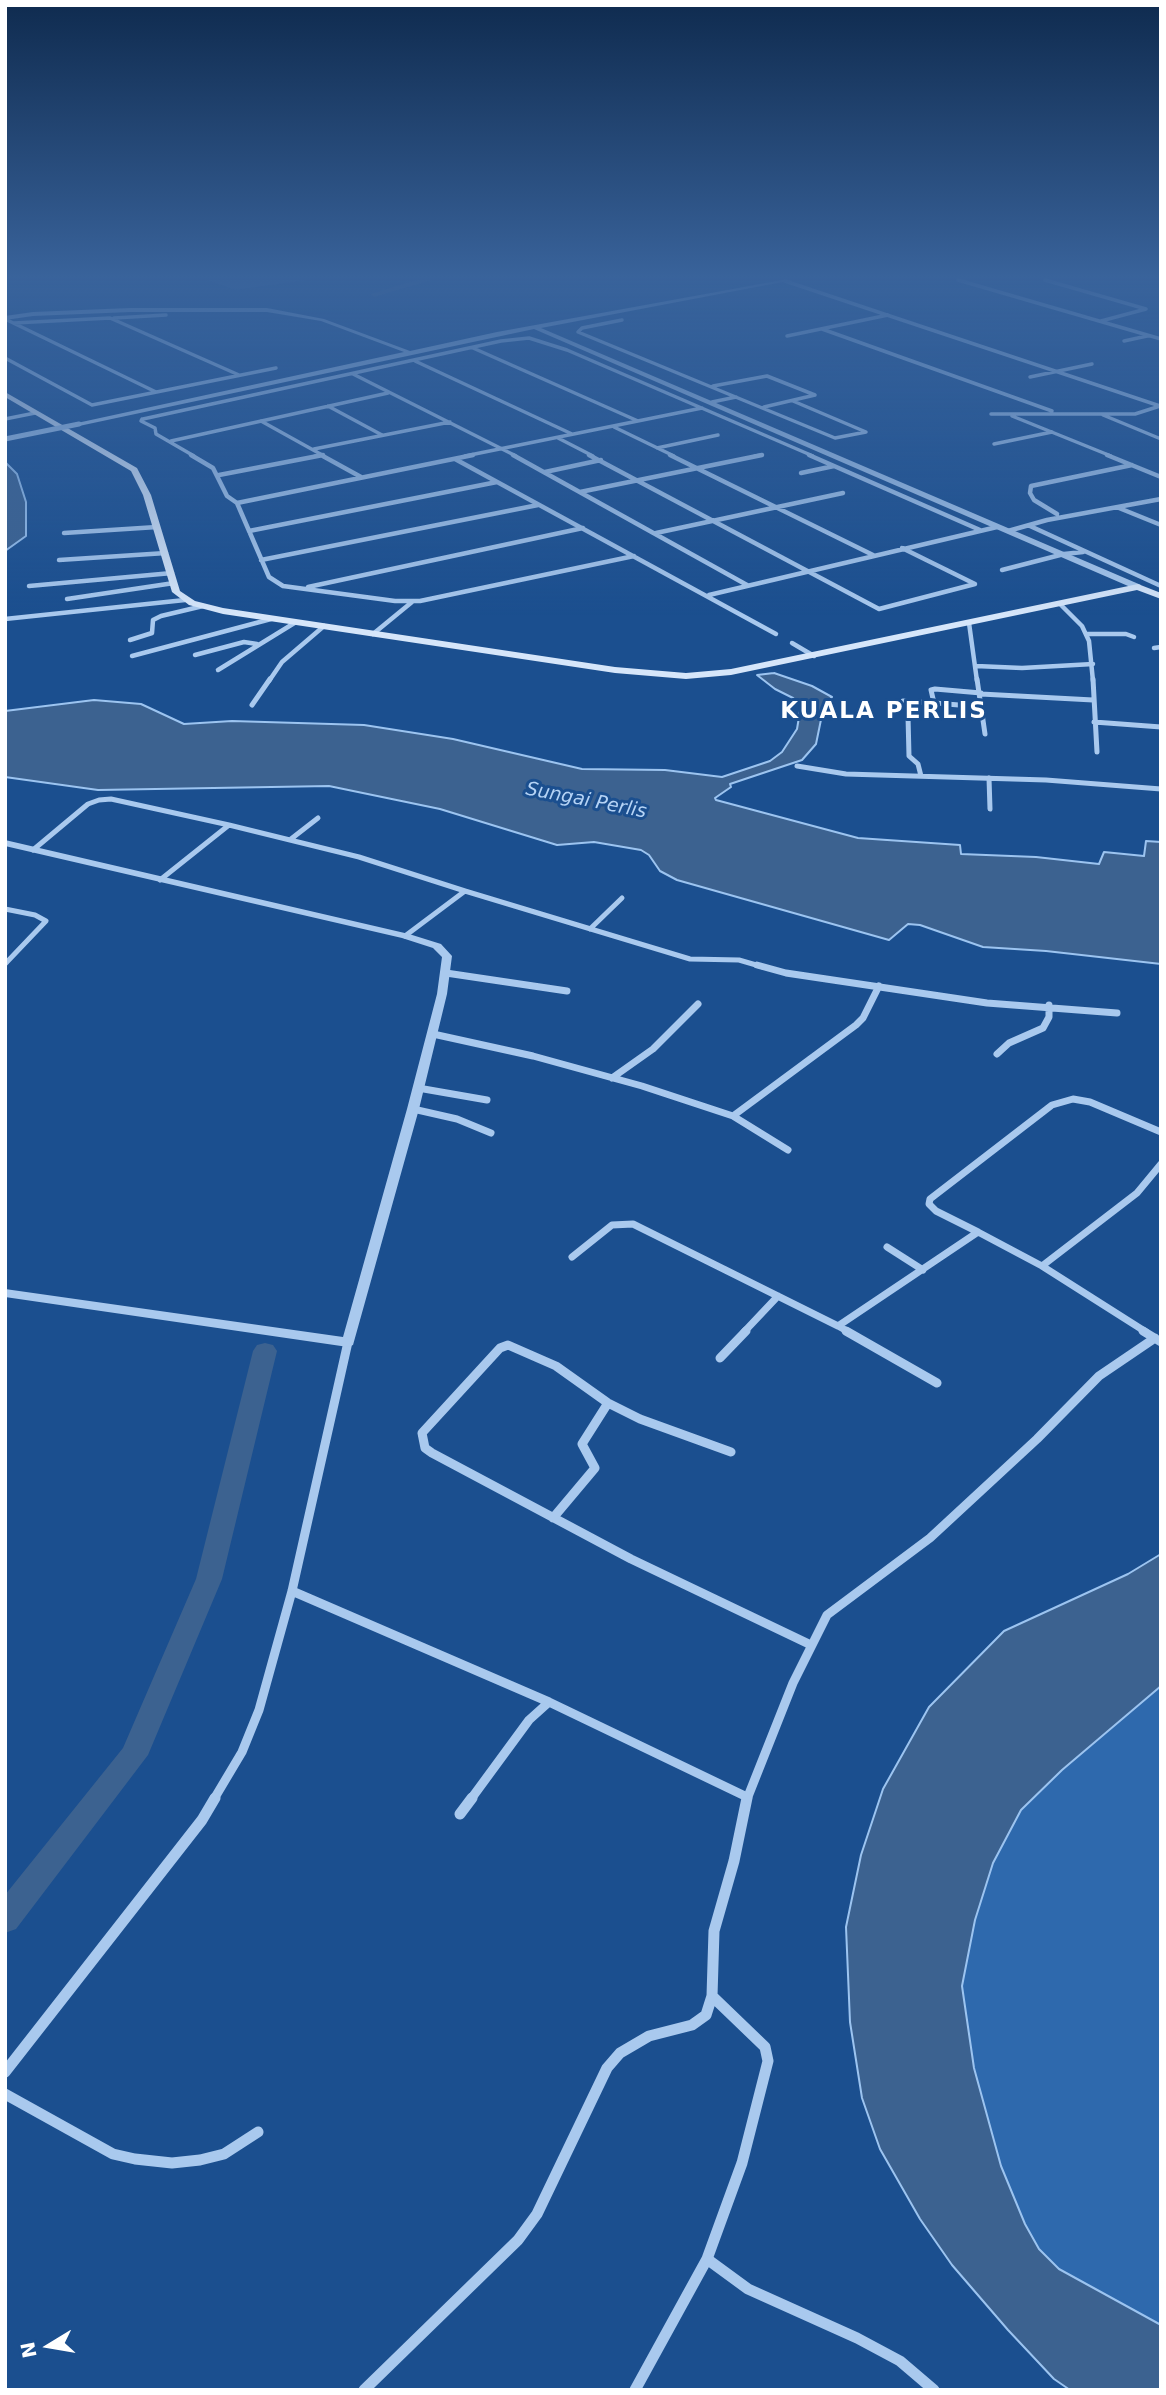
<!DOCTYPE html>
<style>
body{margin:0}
#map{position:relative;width:1166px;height:2395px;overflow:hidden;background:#1b4f8f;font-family:"DejaVu Sans",sans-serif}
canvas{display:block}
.frame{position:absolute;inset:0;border:7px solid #fff;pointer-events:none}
.north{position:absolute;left:14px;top:2311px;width:70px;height:70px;-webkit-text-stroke:5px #1b4f8f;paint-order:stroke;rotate:259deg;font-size:19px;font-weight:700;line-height:28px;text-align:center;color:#fff}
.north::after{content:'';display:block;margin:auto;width:24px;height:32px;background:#fff;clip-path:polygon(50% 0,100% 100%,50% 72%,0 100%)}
</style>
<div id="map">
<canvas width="1166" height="2395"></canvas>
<div class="frame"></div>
<div class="north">N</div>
</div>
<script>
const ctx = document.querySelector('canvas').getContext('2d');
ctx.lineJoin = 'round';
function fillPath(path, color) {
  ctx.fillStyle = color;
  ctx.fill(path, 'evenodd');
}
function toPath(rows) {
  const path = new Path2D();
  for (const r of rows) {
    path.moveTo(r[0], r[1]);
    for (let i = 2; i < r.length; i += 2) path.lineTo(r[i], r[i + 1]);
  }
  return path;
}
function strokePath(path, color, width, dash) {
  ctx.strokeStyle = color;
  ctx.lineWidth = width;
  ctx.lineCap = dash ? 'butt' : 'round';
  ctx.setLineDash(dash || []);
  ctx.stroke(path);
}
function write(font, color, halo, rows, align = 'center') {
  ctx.font = font + ' "DejaVu Sans",sans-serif';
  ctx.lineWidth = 6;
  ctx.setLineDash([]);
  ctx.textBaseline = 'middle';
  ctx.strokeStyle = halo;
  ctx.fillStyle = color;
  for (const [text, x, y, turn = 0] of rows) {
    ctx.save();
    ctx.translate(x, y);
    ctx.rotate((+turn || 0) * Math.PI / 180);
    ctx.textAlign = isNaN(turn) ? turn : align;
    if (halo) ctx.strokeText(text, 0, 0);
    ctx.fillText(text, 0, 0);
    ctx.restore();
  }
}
const green = toPath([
 [208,280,306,280,235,290],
 [1161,1686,1161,2325,1059,2269,1039,2249,1025,2224,1001,2166,974,2068,962,1986,975,1920,993,1863,1021,1810,1062,1770]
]);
const water = toPath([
 [5,462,17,474,26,502,26,536,5,551,5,462],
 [774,673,812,686,832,697,824,705,816,744,802,760,730,784,731,787,715,798,716,800,858,838,960,845,961,854,1036,857,1099,864,1104,852,1144,856,1146,841,1161,842,1161,964,1046,951,983,947,920,925,908,924,889,940,677,880,660,871,649,855,641,850,594,842,557,845,440,809,329,786,98,790,5,777,5,711,94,700,141,704,184,724,232,721,364,725,453,739,582,769,665,770,722,777,770,761,782,752,797,729,801,705,793,698,775,689,757,675,774,673],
 [1161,1554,1161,1686,1062,1770,1021,1810,993,1863,975,1920,962,1986,974,2068,1001,2166,1025,2224,1039,2249,1059,2269,1161,2325,1161,2390,1070,2390,1054,2379,1008,2330,952,2265,920,2219,880,2149,862,2098,850,2022,846,1927,861,1855,883,1789,929,1707,1004,1631,1128,1574,1161,1554]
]);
const canal = toPath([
 [417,280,432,280,374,297,370,294,417,280],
 [265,1343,273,1345,277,1351,222,1579,148,1755,16,1929,5,1933,5,1895,123,1748,196,1579,253,1351,257,1345,265,1343]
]);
const minorFar5 = toPath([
 [958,280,1161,339],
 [1045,280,1146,309,1101,321],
 [785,281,1160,406,1135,414,991,414],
 [114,318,166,315],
 [5,319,156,392],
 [622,320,582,328,578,332,835,438,866,432,793,401],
 [14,323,110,318,239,375],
 [822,329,1052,411],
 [787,336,888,315],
 [1124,341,1147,336],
 [473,348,638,421],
 [5,358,92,405,276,368],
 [415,361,572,434],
 [353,374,516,456],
 [1030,377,1092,364],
 [713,386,767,376,815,395,764,407],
 [712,402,736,397],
 [328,406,382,435],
 [1103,415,1161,439],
 [1012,416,1111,456],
 [5,419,35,413],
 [142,419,141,421,155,428,156,434,194,456],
 [143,419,501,341,529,338,567,350,813,456],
 [261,421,324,456],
 [614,427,674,456],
 [558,438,593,456],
 [171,441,388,393],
 [994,444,1052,432],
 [657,448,718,435],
 [314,449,450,422],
 [315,456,323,455],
 [465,456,702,408],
 [755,456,762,455]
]);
const minorFar4 = toPath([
 [191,455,213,468,227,496,237,503,269,577,283,586,395,601,420,601,634,556],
 [321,455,361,477],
 [513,455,747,585],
 [589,455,879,609,975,584,902,548],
 [670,455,873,555],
 [809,455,980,530],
 [1107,455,1161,477],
 [455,459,776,634],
 [545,472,601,460],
 [801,473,834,466],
 [219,475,323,455],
 [580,492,762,455],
 [237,503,473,455],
 [1119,508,1161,525],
 [1057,514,1034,500,1030,493,1031,486,1132,465],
 [1030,526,1161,586],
 [249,531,497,482],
 [1008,531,1047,520,1161,499],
 [64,533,157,527],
 [656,533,843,493],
 [59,560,166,553],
 [261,560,538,505],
 [1002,570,1064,554,1083,552],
 [29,586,172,573],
 [308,587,583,528],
 [709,595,997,527],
 [67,599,174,583],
 [1061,605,1082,626,1089,641,1093,681],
 [5,619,185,600],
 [969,623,977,681],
 [373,634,412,602],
 [1086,634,1126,634,1134,637],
 [130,640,152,633,153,620,161,616,203,606],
 [792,643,814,656],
 [1154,648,1161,647],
 [195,655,244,642,257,644],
 [132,656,271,619],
 [976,666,1022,668,1093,664],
 [218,670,296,622],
 [269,681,282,662,324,626]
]);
const minorFar3 = toPath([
 [977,679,985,734],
 [1093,679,1097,752],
 [981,694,1093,700],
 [903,701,934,703,931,690,935,689,981,693],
 [934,703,959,705],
 [252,705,270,679],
 [908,716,909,756,918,764,921,776],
 [1094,722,1161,727],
 [797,766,846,774,1046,780,1161,789],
 [989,778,990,809],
 [229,825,359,857,465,891,405,936],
 [291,839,318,818],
 [33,850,88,804,99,800,111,799,229,825,160,880],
 [465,891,690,959,739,960,763,967],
 [5,909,35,915,46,921,5,964],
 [590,929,622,898]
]);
const minorFar2 = toPath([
 [757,965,786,973,987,1003,1117,1013],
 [446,973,567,991],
 [433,1034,533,1056,642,1086,733,1116,856,1025,863,1018,879,986],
 [997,1054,1009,1043,1043,1028,1049,1017,1049,1005],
 [612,1078,653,1049,698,1004],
 [418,1088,487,1100],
 [413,1109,457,1119,491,1133],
 [733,1116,788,1150],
 [978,1232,1042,1266],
 [887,1247,923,1270],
 [572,1257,612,1225,633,1224,838,1326,978,1232,936,1211,929,1204,930,1199,1052,1105,1073,1099,1090,1102,1161,1132],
 [838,1326,849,1332],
 [744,1332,778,1296],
 [1146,1332,1042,1266,1137,1193,1161,1164]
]);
const minorFar1 = toPath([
 [846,1331,937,1383],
 [1143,1331,1161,1342],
 [720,1358,746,1331],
 [731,1452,640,1419,608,1403,556,1366,508,1345,500,1348,422,1433,425,1448,432,1453,631,1559,811,1645],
 [553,1518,595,1468,582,1444,608,1403],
 [292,1591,549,1702],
 [214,1799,242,1752,259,1710,292,1591,348,1342],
 [471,1799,529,1720,549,1702,747,1797],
 [747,1799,793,1683,827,1615,930,1538,1037,1439,1099,1376,1155,1338]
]);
const minor = toPath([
 [460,1814,472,1798],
 [5,2072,202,1820,215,1798],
 [5,2094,113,2154,135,2159,172,2163,200,2160,224,2154,258,2132],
 [707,2259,748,2289,857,2338,900,2361,934,2390],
 [364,2390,518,2240,537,2214,607,2068,620,2053,649,2036,692,2025,706,2015,712,1996,714,1931,734,1861,747,1798],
 [635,2390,707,2259,742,2163,768,2061,765,2047,712,1996]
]);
const tertiary = toPath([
 [782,280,793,280,541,328,1141,585,1141,589,1135,589,534,329,79,426,77,423,404,352,321,321,267,312,130,312,33,316,5,320,5,316,33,312,130,308,267,308,324,319,410,351,497,332,782,280],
 [5,840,409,934,441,944,452,956,447,994,419,1109,353,1345,348,1347,5,1297,5,1289,343,1337,407,1109,437,994,442,957,433,948,402,938,5,846,5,840]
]);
const secondary = toPath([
 [5,392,137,468,151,495,180,591,195,601,223,608,615,667,686,673,731,669,1138,584,1161,593,1161,599,1137,590,731,675,686,679,615,673,223,614,189,605,172,592,143,495,131,471,5,397,5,392]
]);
const tertiaryBridge = toPath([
 [5,439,79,424]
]);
const farWaternames = [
 ["Sungai Perlis",586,801,11]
];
const farDistrictnames = [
 ["KUALA PERLIS",884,712]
];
fillPath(green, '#2e69ad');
fillPath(water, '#3c6290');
strokePath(water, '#9cc4f0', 2);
fillPath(canal, '#3c6290');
strokePath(minorFar5, '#a9c9ee', 3.5);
strokePath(minorFar4, '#a9c9ee', 4.5);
strokePath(minorFar3, '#a9c9ee', 5);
strokePath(minorFar2, '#a9c9ee', 7);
strokePath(minorFar1, '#a9c9ee', 9);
strokePath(minor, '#a9c9ee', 11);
fillPath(tertiary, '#a9c9ee');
fillPath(secondary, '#d6e6fa');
strokePath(tertiaryBridge, '#a9c9ee', 5);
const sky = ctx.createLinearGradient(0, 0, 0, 616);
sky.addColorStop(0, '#0f2b4f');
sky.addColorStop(0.45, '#39639b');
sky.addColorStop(1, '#39639b00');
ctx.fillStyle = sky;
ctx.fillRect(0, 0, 1166, 616);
write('italic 19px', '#b5d3f5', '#1b4f8f', farWaternames);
ctx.letterSpacing = '2px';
write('bold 23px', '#fff', '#1b4f8f', farDistrictnames);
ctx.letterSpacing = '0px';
</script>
